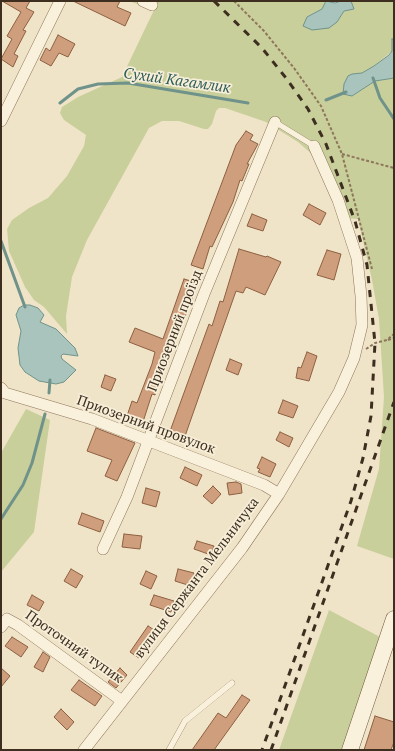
<!DOCTYPE html>
<meta charset="utf-8">
<style>
body{margin:0}
#map{position:relative;width:395px;height:751px;overflow:hidden;background:#f0e4c8;font-family:"PT Serif",serif}
canvas{display:block}
.frame{position:absolute;inset:0;border:2px solid #3d2e20;pointer-events:none}
</style>
<div id="map">
<canvas width="395" height="751"></canvas>
<div class="frame"></div>
</div>
<script>
const ctx = document.querySelector('canvas').getContext('2d');
ctx.lineJoin = 'round';
function fillPath(path, color) {
  ctx.fillStyle = color;
  ctx.fill(path, 'evenodd');
}
function toPath(rows) {
  const path = new Path2D();
  for (const r of rows) {
    path.moveTo(r[0], r[1]);
    for (let i = 2; i < r.length; i += 2) path.lineTo(r[i], r[i + 1]);
  }
  return path;
}
function strokePath(path, color, width, dash) {
  ctx.strokeStyle = color;
  ctx.lineWidth = width;
  ctx.lineCap = dash ? 'butt' : 'round';
  ctx.setLineDash(dash || []);
  ctx.stroke(path);
}
function write(font, color, halo, rows, align = 'center') {
  ctx.font = font + ' "PT Serif",serif';
  ctx.lineWidth = 3.5;
  ctx.setLineDash([]);
  ctx.textBaseline = 'middle';
  ctx.strokeStyle = halo;
  ctx.fillStyle = color;
  for (const [text, x, y, turn = 0] of rows) {
    ctx.save();
    ctx.translate(x, y);
    ctx.rotate((+turn || 0) * Math.PI / 180);
    ctx.textAlign = isNaN(turn) ? turn : align;
    if (halo) ctx.strokeText(text, 0, 0);
    ctx.fillText(text, 0, 0);
    ctx.restore();
  }
}
const green = toPath([
 [129,1,326,1,322,9,307,17,337,22,344,11,354,9,351,1,394,1,394,39,392,41,392,51,374,66,362,73,352,74,343,89,352,96,375,81,394,78,394,559,357,546,379,469,384,397,379,319,372,280,358,219,340,218,314,156,298,142,266,122,225,108,219,108,216,111,212,124,208,129,204,129,179,121,162,121,149,128,87,240,72,277,66,316,67,334,44,307,34,300,25,287,9,251,7,229,12,220,29,208,48,198,67,176,84,146,86,135,64,120,60,113,62,107,78,97,122,77,154,10],
 [26,409,50,420,34,532,1,572,1,453],
 [329,610,380,637,342,750,279,750]
]);
const water = toPath([
 [326,1,335,3,341,1,351,1,354,9,344,11,337,22,329,28,312,30,303,26,307,17,322,9,326,1],
 [392,39,394,39,394,78,375,81,352,96,343,94,344,84,348,76,352,74,362,73,374,66,389,55,392,51,392,39],
 [24,305,30,305,38,308,44,315,40,322,56,329,75,348,78,356,63,354,61,356,62,359,76,370,64,382,56,384,39,381,25,372,20,365,18,348,21,331,16,315,19,308,24,305]
]);
const stream = toPath([
 [373,78,380,98,394,119],
 [326,100,346,92],
 [60,103,78,89,98,84,128,83,248,103],
 [1,241,25,307],
 [49,393,50,380],
 [1,519,23,485,32,463,45,414]
]);
const building = toPath([
 [2,1,30,1,26,8,34,12,23,30,26,31,14,54,18,56,13,67,1,59,12,39,7,36,21,12,2,1],
 [73,1,120,1,117,7,131,13,125,26,73,1],
 [58,35,75,44,68,57,59,53,51,66,40,60,46,48,50,51,58,35],
 [246,131,253,135,250,140,258,144,247,164,249,164,242,181,240,180,233,202,212,247,210,246,203,269,191,265,236,145,246,131],
 [309,204,326,213,320,225,303,215,309,204],
 [252,214,267,220,263,231,247,226,252,214],
 [239,249,266,257,267,256,281,262,265,295,246,287,243,293,236,291,184,439,169,434,209,324,212,326,220,301,223,302,239,249],
 [327,250,341,254,334,280,317,275,327,250],
 [184,279,198,283,155,395,152,394,142,425,126,419,132,401,137,403,152,364,155,352,129,342,135,328,163,339,184,279],
 [307,352,317,356,309,381,296,378,298,367,301,368,307,352],
 [230,359,242,364,238,375,226,370,230,359],
 [105,375,116,379,111,391,101,387,105,375],
 [283,400,298,406,293,418,278,413,283,400],
 [96,428,135,443,117,481,105,476,112,460,87,451,96,428],
 [280,432,293,438,289,447,276,440,280,432],
 [262,457,276,464,270,477,258,472,260,469,257,468,262,457],
 [185,467,202,475,197,486,180,478,185,467],
 [236,482,241,484,242,493,229,495,227,483,236,482],
 [213,486,221,494,212,504,203,496,213,486],
 [146,488,160,492,156,507,142,503,146,488],
 [82,513,104,521,100,532,78,524,82,513],
 [124,534,142,536,140,549,122,547,124,534],
 [197,541,214,546,211,555,194,549,197,541],
 [71,569,83,576,76,588,64,581,71,569],
 [178,569,194,573,191,586,175,581,178,569],
 [146,571,157,576,151,589,140,584,146,571],
 [32,595,44,602,39,611,27,605,32,595],
 [154,595,174,601,171,612,150,605,154,595],
 [148,626,159,633,139,658,130,652,148,626],
 [12,637,28,647,21,657,5,646,12,637],
 [43,652,50,657,43,672,34,667,43,652],
 [1,668,10,676,1,687,1,668],
 [120,668,127,675,116,688,108,682,120,668],
 [79,680,102,696,95,706,71,690,79,680],
 [242,695,250,700,214,750,192,750,218,713,226,718,242,695],
 [61,709,74,722,67,730,54,717,61,709],
 [375,716,394,722,394,742,391,750,364,750,375,716]
]);
const path = toPath([
 [234,1,264,31,294,68,321,106,342,154,372,269],
 [342,154,394,168],
 [388,340,394,338],
 [366,349,375,343,387,340,394,334]
]);
const lane = toPath([
 [275,122,314,146],
 [169,750,185,721,232,683]
]);
const street = toPath([
 [143,1,152,5],
 [1,121,60,1],
 [1,388,5,393,92,419,264,485,279,494],
 [103,549,127,497,204,294,275,122],
 [1,627,7,619,18,625,122,701],
 [84,750,242,548,279,494,339,392,354,358,362,325,361,296,357,258,338,200,314,146]
]);
const secondary = toPath([
 [350,750,394,619]
]);
const rail = toPath([
 [214,1,262,48,286,78,308,109,326,144,355,221,367,265,375,343,371,416,363,458,351,501,262,750],
 [271,750,394,402]
]);
const streetNames = [
 ["Приозерний проїзд",175,331,-69],
 ["Приозерний провулок",146,425,20],
 ["вулиця Сержанта Мельничука",197,578,-53],
 ["Проточний тупик",74,647,35]
];
const waterNames = [
 ["Сухий Кагамлик",177,81,8]
];
fillPath(green, '#c9cf9b');
fillPath(water, '#a9c4bc');
strokePath(water, '#6f938a', 1);
strokePath(stream, '#6f938a', 3);
fillPath(building, '#cf9f7d');
strokePath(building, '#8d5f41', 1);
strokePath(lane, '#8d765c', 6);
strokePath(street, '#8d765c', 12);
strokePath(secondary, '#6f573f', 17);
strokePath(path, '#8d765c', 2, [3, 2]);
strokePath(lane, '#faf1dc', 5.5);
strokePath(street, '#faf1dc', 11);
strokePath(secondary, '#faf1dc', 16);
strokePath(rail, '#3d2e20', 3, [7, 7]);
write('14px', '#3d2e20', '#f7eed8', streetNames);
write('italic 15px', '#2f5d5a', '#f7eed8', waterNames);
</script>
